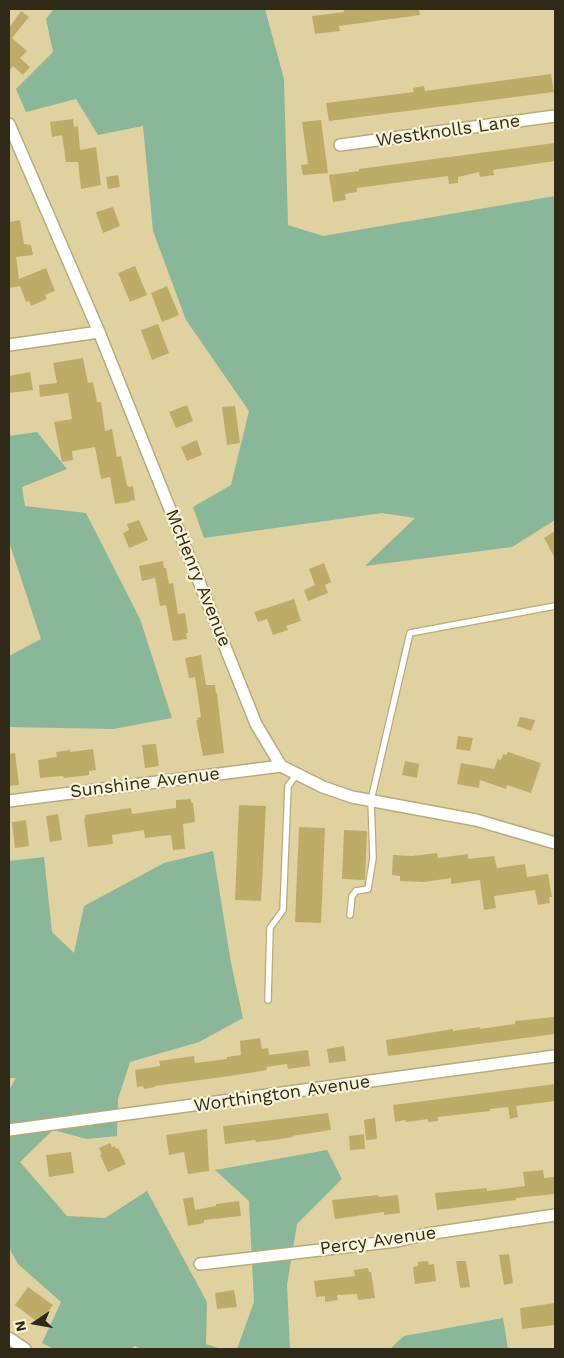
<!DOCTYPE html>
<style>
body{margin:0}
#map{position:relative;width:564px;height:1358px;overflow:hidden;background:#dfd2a0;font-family:"Work Sans",sans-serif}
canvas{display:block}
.frame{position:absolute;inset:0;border:10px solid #2f2a17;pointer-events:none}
.north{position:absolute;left:10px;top:1298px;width:50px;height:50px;-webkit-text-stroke:4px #f9f3da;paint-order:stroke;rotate:258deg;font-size:14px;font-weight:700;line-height:20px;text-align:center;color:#2f2a17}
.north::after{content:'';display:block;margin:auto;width:18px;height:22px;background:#2f2a17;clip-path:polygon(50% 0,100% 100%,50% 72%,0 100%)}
</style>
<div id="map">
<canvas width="564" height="1358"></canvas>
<div class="frame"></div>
<div class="north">N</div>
</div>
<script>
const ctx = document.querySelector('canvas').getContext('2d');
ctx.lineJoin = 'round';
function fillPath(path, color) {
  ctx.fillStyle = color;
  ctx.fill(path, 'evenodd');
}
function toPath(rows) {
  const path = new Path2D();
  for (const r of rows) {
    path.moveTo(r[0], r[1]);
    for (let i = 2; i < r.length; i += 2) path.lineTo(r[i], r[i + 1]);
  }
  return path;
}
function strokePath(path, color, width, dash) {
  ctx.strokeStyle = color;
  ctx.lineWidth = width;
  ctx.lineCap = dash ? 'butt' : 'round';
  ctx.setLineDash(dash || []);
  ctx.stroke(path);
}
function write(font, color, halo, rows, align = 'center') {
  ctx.font = font + ' "Work Sans",sans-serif';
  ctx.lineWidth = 4.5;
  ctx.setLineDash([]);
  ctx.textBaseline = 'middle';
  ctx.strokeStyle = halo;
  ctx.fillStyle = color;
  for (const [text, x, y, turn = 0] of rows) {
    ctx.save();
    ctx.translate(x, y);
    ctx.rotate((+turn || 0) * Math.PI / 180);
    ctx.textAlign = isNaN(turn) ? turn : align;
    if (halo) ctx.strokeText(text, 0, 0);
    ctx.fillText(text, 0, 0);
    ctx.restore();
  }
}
const green = toPath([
 [54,9,265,9,284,79,288,225,323,236,555,196,555,520,512,547,365,566,415,518,382,513,204,538,193,507,231,485,249,411,186,320,153,231,143,126,98,135,76,99,26,112,16,89,53,52,46,19],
 [37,432,67,469,22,487,25,506,86,513,140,619,172,718,113,729,9,727,9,656,41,639,9,542,9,436],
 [213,851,231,963,243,1018,199,1042,130,1062,118,1099,117,1136,87,1139,53,1130,20,1162,67,1216,105,1218,147,1191,207,1302,206,1344,221,1349,141,1349,135,1346,130,1349,54,1349,42,1343,61,1302,18,1264,9,1248,9,1090,16,1078,9,1078,9,861,44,857,52,932,74,953,84,906,164,863],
 [327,1150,342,1179,297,1224,287,1285,290,1349,237,1349,254,1302,249,1201,215,1170],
 [503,1318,508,1349,390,1349,404,1336]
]);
const building = toPath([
 [343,9,419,9,420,15,339,26,340,31,315,34,312,16,344,12],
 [21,11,29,17,12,38,27,51,20,58,30,67,23,75,13,66,9,71,9,28],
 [551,74,554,92,329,121,326,103,414,92,413,88,424,86,425,91],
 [73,119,74,127,78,126,80,150,96,147,101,185,81,189,78,162,66,162,62,135,52,137,50,122],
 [321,120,328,173,303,175,301,165,308,164,302,122],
 [555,143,555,161,493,170,494,175,480,177,479,172,458,177,458,183,449,184,448,176,357,188,357,192,345,194,346,200,333,202,329,175,359,171,359,169],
 [118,175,120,187,108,189,106,177],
 [113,207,120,226,103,233,96,212],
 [20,220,24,244,31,245,33,255,16,257,19,279,46,268,55,291,45,295,47,299,31,306,29,301,26,302,20,286,9,288,9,222],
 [135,266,147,295,130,302,118,273],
 [167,286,179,315,162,322,151,293],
 [158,324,169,353,152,360,141,330],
 [83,358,88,383,93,382,97,402,101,402,105,431,112,429,117,457,121,456,127,485,128,487,133,486,135,500,129,501,130,502,115,504,110,477,101,479,95,447,72,451,73,460,62,462,54,422,72,419,68,393,40,397,39,385,57,383,53,363],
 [30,372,33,390,9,393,9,376],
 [187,405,193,421,176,428,169,412],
 [235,406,240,443,227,445,222,407],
 [197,440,202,455,187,461,181,447],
 [139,520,148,540,129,548,123,533,129,530,127,524],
 [555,531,555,558,544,538],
 [163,561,164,568,166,568,169,584,173,583,178,614,185,613,188,633,186,633,187,639,173,641,166,605,160,606,155,578,142,581,139,566],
 [324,563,331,582,325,585,328,593,308,601,304,590,315,585,309,569],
 [294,599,301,621,286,626,288,630,273,635,267,619,258,622,254,612],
 [201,655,206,685,215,685,216,693,217,693,224,753,203,756,196,720,198,720,197,718,201,717,195,677,189,678,185,658],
 [520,717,535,720,531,731,517,726],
 [458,736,473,738,470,751,456,749],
 [156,744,159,766,145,768,142,745],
 [93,749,96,770,89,771,89,775,64,778,63,776,40,778,38,760,57,757,56,752,70,750,70,752],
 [508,752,541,763,531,793,507,785,506,789,480,780,479,788,457,784,461,763,494,769,498,759,501,760,503,754,506,755],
 [15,753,19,785,9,786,9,754],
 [405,761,419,764,417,778,402,775],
 [191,799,191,803,193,803,195,822,183,824,185,849,173,850,171,835,145,838,144,830,112,835,113,844,88,847,84,819,85,818,85,815,131,808,132,814,176,808,176,800],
 [239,805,266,806,261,901,235,900],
 [58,814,62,840,50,842,46,816],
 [26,820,29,846,15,848,12,822],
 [299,827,325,828,321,923,295,922],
 [344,830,367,831,365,880,342,879],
 [437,853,438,858,468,854,468,859,494,856,497,868,525,864,527,877,548,874,552,897,549,897,550,903,538,905,535,890,494,896,496,908,484,910,480,880,451,884,451,878,424,882,400,881,400,876,392,875,393,855,412,856],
 [555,1017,555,1034,388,1056,386,1040,453,1029,453,1031,480,1027,480,1029,515,1024,515,1021],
 [260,1038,262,1049,268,1048,269,1055,308,1050,310,1066,288,1069,287,1064,266,1067,267,1070,237,1075,155,1086,155,1087,144,1089,143,1086,137,1087,135,1070,160,1066,159,1061,194,1056,195,1063,227,1059,227,1057,241,1055,240,1041],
 [344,1046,346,1061,329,1063,327,1049],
 [555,1084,555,1101,516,1106,518,1117,510,1119,508,1107,490,1109,490,1111,438,1117,438,1121,428,1122,428,1119,406,1122,405,1120,395,1122,393,1105],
 [328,1113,331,1130,292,1136,293,1137,275,1140,256,1142,255,1140,225,1144,223,1126,224,1126],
 [375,1118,377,1139,366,1140,364,1120],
 [207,1129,209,1171,188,1174,184,1152,169,1155,166,1135],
 [364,1134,365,1149,350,1150,349,1136],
 [110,1143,112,1147,115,1146,116,1149,118,1148,126,1164,108,1172,100,1155,102,1154,99,1148],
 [71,1152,74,1173,49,1177,46,1155],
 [543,1170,544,1178,555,1177,555,1194,516,1198,516,1200,437,1210,435,1193,487,1188,487,1191,525,1186,523,1172],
 [378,1195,379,1197,398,1195,400,1213,384,1215,384,1212,335,1219,332,1200],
 [193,1197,195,1210,216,1206,216,1204,239,1201,241,1216,204,1220,204,1223,188,1226,183,1199],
 [509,1254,513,1283,504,1285,499,1255],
 [428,1261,429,1265,434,1264,436,1281,415,1284,413,1267,418,1266,418,1262],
 [456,1261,466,1261,470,1287,460,1288],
 [368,1268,369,1272,371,1272,375,1298,358,1300,357,1294,337,1295,338,1300,325,1302,325,1296,316,1297,314,1281,355,1276,354,1270],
 [28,1287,53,1305,39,1323,15,1305],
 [234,1290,237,1307,217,1309,215,1293],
 [555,1303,555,1325,522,1329,520,1308]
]);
const lane = toPath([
 [350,915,352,896,356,891,368,889,373,858,371,800,410,633,555,606],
 [268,1000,270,928,283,910,288,786,297,774]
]);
const street = toPath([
 [9,124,99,332,256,724,281,766,323,787,352,797,476,820,555,843],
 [340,145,555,116],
 [9,345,99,332],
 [9,801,281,766],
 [9,1130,555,1056],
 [200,1264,397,1241,427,1234,555,1215],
 [9,1338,25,1349]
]);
const streetNames = [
 ["Westknolls Lane",448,131,-8],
 ["McHenry Avenue",198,578,68],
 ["Sunshine Avenue",145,783,-7],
 ["Worthington Avenue",282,1094,-8],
 ["Percy Avenue",378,1241,-8]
];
fillPath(green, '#8ab699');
fillPath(building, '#bdac67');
strokePath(lane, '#b8ab7a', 8);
strokePath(street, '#b8ab7a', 14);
strokePath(lane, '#fff', 5.5);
strokePath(street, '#fff', 11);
write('18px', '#2f2a17', '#f9f3da', streetNames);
</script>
